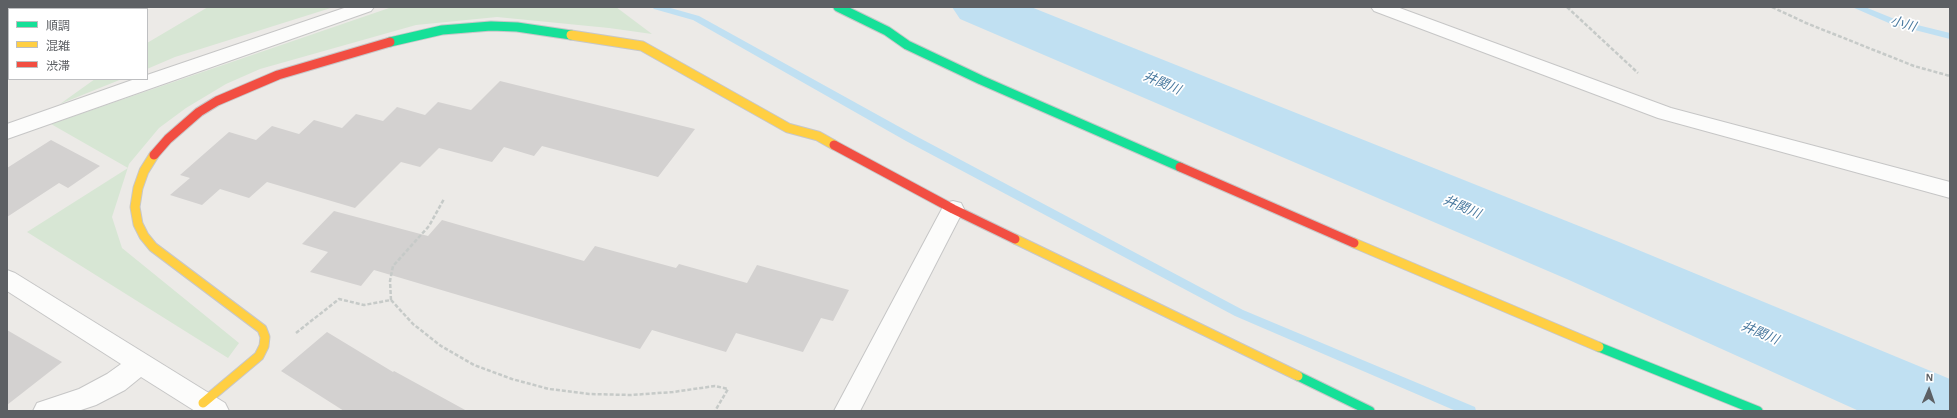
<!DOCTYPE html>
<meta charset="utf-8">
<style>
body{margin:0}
#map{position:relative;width:1957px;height:418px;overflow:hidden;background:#eceae7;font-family:"Alegreya Sans","Noto Sans JP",sans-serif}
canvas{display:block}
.frame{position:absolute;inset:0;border:8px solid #5d6064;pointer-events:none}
.legend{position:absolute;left:8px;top:8px;width:140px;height:72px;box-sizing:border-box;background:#fff;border:1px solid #bebfc1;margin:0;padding:5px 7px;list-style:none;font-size:12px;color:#5d6064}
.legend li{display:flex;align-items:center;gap:8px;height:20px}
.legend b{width:20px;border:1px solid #bebfc1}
.north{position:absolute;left:1909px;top:370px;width:40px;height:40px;-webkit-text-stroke:3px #fff;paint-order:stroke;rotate:2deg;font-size:11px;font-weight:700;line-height:16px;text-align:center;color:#5d6064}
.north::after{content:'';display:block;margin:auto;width:14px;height:18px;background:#5d6064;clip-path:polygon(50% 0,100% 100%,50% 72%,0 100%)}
</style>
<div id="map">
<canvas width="1957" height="418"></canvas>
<div class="frame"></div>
<ul class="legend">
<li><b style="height:5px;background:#16e098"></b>順調</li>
<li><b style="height:5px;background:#ffcf43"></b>混雑</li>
<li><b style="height:5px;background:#f24e42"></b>渋滞</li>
</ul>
<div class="north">N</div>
</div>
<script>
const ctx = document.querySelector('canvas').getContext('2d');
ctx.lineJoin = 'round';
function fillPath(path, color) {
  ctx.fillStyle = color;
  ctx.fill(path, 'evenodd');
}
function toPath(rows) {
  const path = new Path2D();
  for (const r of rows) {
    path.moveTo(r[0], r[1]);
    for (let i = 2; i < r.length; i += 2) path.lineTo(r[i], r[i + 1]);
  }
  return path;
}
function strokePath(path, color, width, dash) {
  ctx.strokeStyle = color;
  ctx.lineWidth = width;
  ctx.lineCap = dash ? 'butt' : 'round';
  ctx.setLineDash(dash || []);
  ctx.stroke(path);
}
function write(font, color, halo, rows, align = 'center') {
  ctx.font = font + ' "Alegreya Sans","Noto Sans JP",sans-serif';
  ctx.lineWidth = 3.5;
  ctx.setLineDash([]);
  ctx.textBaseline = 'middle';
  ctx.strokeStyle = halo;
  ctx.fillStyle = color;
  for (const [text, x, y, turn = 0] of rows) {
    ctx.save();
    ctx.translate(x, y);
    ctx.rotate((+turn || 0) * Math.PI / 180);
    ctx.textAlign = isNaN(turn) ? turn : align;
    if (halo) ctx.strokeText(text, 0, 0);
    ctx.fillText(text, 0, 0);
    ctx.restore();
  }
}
const green = toPath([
 [208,7,334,7,175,57,147,69,147,43],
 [392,7,616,7,652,34,609,28,497,17,416,25,260,69,226,84,186,108,159,128,129,164,112,217,122,248,239,343,228,358,27,232,128,168,51,124],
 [95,79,122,79,60,104]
]);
const stream = toPath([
 [652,7,667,7,699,16,914,135,1243,310,1475,407,1476,411,1456,411,1235,316,906,141,693,20,654,9,652,7],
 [1852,7,1865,7,1897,20,1950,33,1950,39,1891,24,1852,7]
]);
const river = toPath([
 [952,7,1031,7,1619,242,1950,379,1950,411,1859,411,1569,280,960,19,952,7]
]);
const building = toPath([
 [500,81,695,129,658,177,542,146,534,156,504,147,492,162,439,148,420,167,401,162,355,208,267,182,249,198,220,189,202,205,170,195,190,178,180,175,229,132,256,140,272,126,299,134,314,120,342,128,356,114,383,121,397,107,425,115,438,102,471,110],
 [51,140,100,166,68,188,59,183,7,217,7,168],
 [334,211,428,236,442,220,584,261,595,246,676,268,679,264,747,283,757,265,849,290,833,321,821,318,803,352,736,333,726,352,652,330,640,349,374,270,361,286,310,272,328,252,302,244],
 [7,330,62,362,7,405],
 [327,332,393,372,394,371,467,411,344,411,281,371]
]);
const path = toPath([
 [1567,7,1638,73],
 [1772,7,1806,23,1914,66,1950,76],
 [391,300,390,281,393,266,429,226,444,199],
 [296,333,339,299,364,305,391,300,413,324,441,346,474,365,512,379,549,389,589,394,631,395,673,392,715,386,728,389,715,411]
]);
const street = toPath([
 [347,7,374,7,371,11,7,139,7,124,135,79,147,79,147,75,347,7],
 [1371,7,1397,7,1671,108,1950,182,1950,198,1658,118,1374,11,1371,7],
 [953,201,961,203,964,209,860,411,834,411,945,203,953,201],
 [7,270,15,273,225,403,229,411,195,411,141,377,125,390,96,405,78,411,33,411,37,403,79,389,107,374,121,364,7,291,7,270]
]);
const fast = toPath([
 [838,7,887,31,907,45,981,80,1180,167],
 [390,42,442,30,491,26,517,27,571,35],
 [1599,347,1758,411],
 [1298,376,1370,411]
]);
const slow = toPath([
 [571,35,642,46,788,128,818,136,834,145],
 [154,155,144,171,138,188,135,207,138,224,144,236,153,247,262,329,265,337,264,346,259,356,203,403],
 [1015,239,1298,376],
 [1354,243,1599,347]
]);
const jam = toPath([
 [834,145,953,209,1015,239],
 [154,155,168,139,199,112,217,101,278,75,390,42],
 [1180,167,1354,243]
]);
const waterNames = [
 ["小川",1903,24,16],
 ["井関川",1162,83,23],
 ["井関川",1462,207,23],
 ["井関川",1760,333,23]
];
fillPath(green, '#d7e6d4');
fillPath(stream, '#c0e0f2');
fillPath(river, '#c0e0f2');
fillPath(building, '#d3d1d0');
strokePath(street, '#c6c6c6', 2);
strokePath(fast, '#c7c7c8', 11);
strokePath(slow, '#c7c7c8', 11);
strokePath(jam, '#c7c7c8', 11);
strokePath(path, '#c6cac8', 2.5, [4, 2]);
fillPath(street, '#fcfcfb');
strokePath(fast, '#16e098', 9);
strokePath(slow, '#ffcf43', 9);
strokePath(jam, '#f24e42', 9);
write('italic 13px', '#48789e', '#fff', waterNames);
</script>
